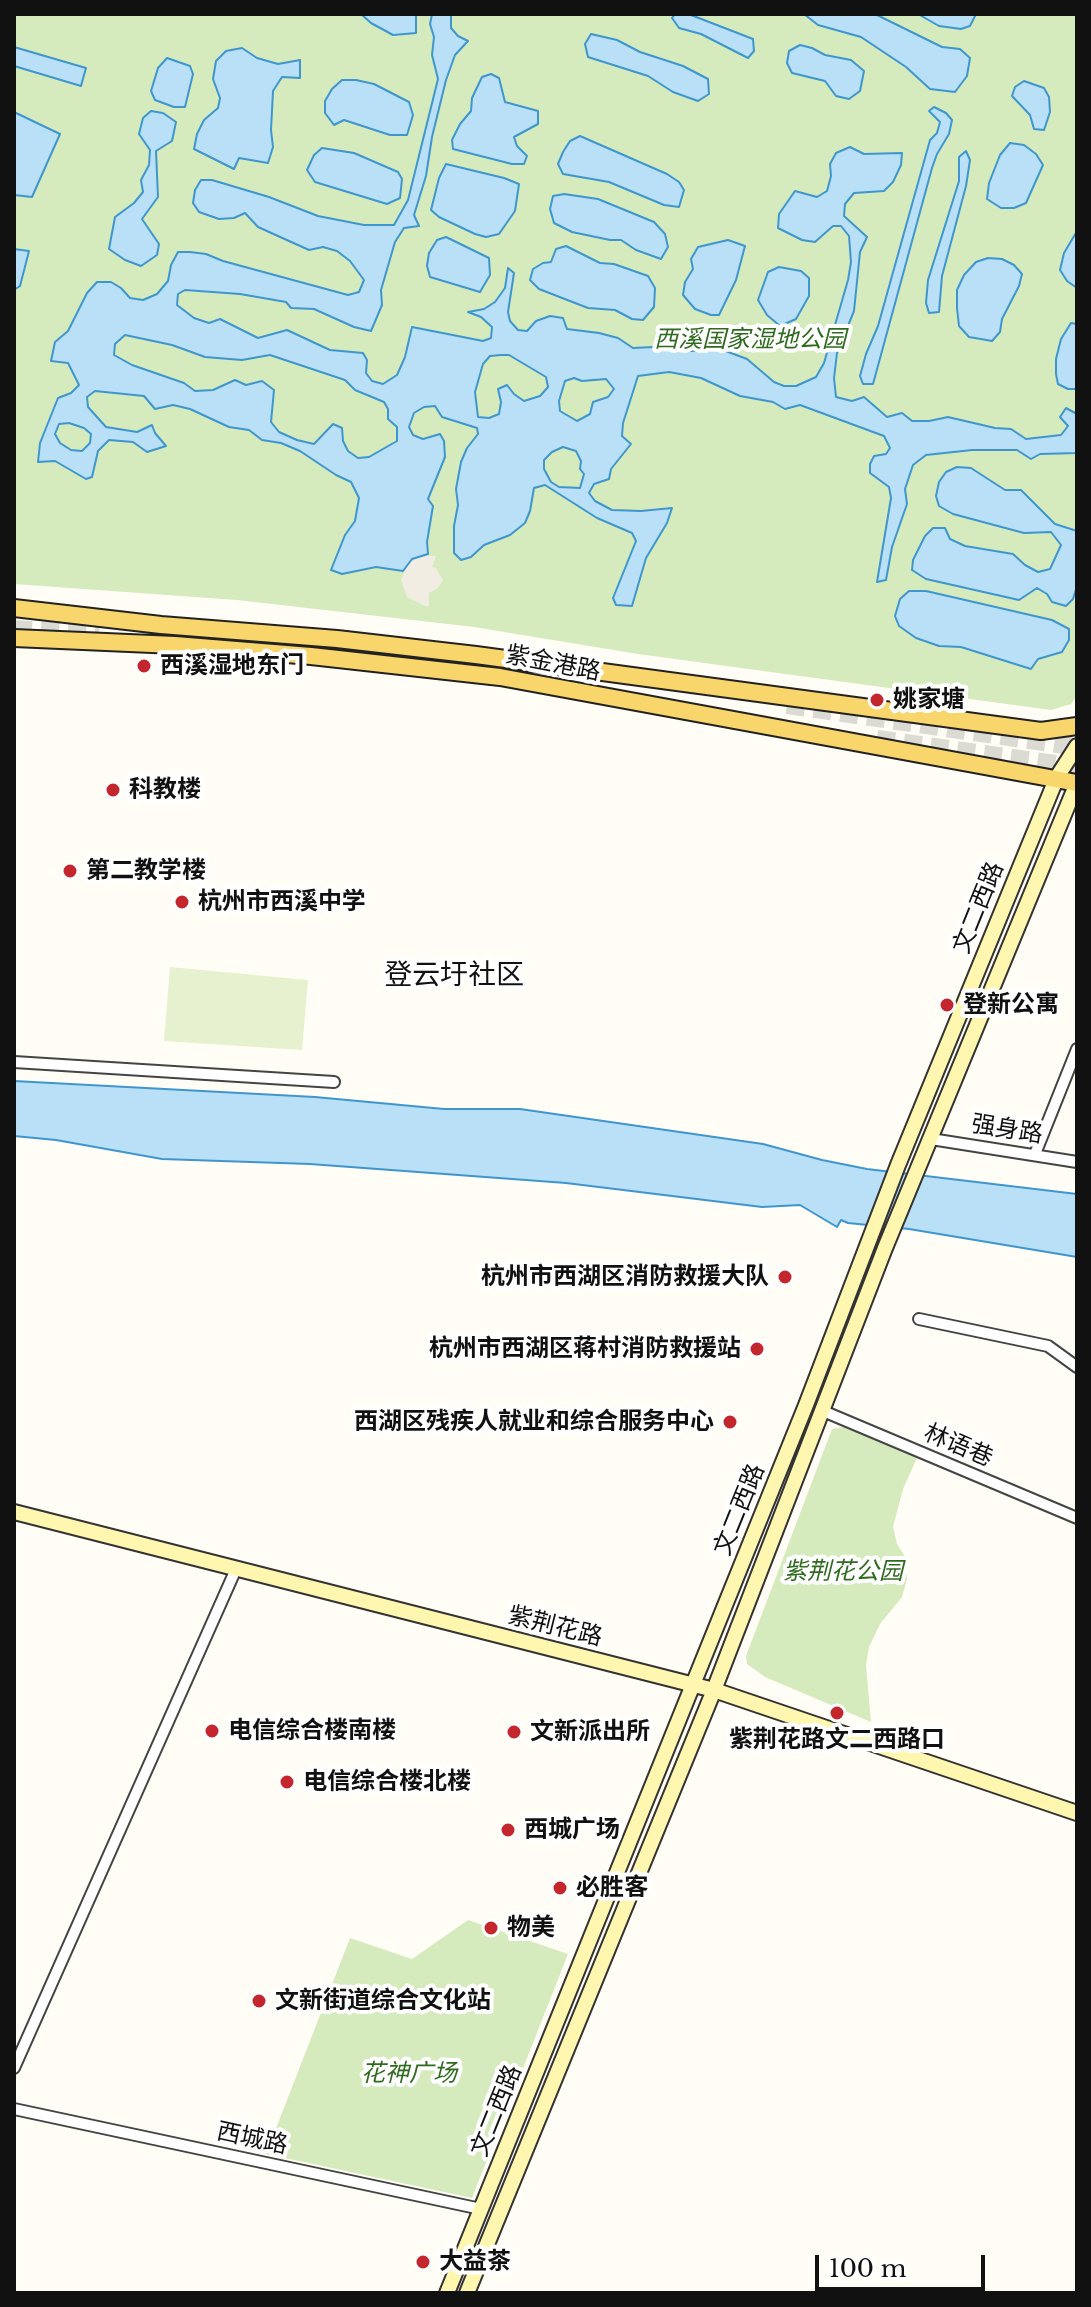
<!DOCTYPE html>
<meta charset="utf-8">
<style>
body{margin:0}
#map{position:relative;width:1091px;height:2307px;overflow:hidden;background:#fffdf5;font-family:"Libre Baskerville",serif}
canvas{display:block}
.frame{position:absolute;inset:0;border:16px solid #111;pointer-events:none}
.scale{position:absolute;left:815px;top:2255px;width:170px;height:36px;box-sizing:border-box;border:4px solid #111;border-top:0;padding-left:10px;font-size:24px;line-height:28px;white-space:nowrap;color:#111;-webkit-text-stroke:6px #fff;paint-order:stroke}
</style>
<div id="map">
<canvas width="1091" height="2307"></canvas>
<div class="frame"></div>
<div class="scale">100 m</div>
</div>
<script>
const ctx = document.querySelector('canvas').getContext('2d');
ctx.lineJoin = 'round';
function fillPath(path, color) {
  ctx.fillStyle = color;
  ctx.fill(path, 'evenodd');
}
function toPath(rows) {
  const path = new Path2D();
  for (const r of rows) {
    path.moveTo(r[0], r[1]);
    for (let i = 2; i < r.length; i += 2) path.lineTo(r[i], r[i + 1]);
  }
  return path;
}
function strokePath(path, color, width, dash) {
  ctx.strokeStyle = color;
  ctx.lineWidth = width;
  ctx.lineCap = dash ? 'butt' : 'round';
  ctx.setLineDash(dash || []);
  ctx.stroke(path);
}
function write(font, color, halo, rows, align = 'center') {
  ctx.font = font + ' "Libre Baskerville","Noto Sans SC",serif';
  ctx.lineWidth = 8;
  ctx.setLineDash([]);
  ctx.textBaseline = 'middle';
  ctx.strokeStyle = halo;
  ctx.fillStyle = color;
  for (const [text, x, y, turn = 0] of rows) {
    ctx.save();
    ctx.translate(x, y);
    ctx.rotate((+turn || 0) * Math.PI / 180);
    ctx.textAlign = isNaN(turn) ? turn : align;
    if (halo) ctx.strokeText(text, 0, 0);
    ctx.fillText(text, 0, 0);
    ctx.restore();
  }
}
const green = toPath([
 [14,14,1077,14,1077,696,1071,704,1051,710,638,654,474,627,237,600,14,584],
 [843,1427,917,1458,903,1489,893,1527,897,1544,906,1558,907,1579,902,1597,880,1624,869,1647,866,1665,871,1722,765,1677,747,1664,746,1656,832,1429],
 [468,1920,568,1954,472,2198,266,2154,350,1938,412,1959]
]);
const pitch = toPath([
 [170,967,308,980,302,1050,164,1041]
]);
const plaza = toPath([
 [424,555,436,556,432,567,436,568,443,580,438,588,429,593,429,606,425,606,407,597,401,580,408,563]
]);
const water = toPath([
 [361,14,416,14,416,33,393,35,371,23,361,14],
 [432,14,451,14,451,28,458,36,468,41,455,55,446,80,432,137,426,176,414,215,419,226,404,228,395,242,381,290,382,305,371,331,354,327,314,309,291,308,286,302,240,294,185,290,178,294,177,305,194,318,209,323,220,319,258,338,287,330,330,350,363,353,367,360,366,373,372,381,383,384,397,375,405,357,412,327,483,341,491,338,492,327,481,317,468,312,484,309,495,302,505,288,508,268,514,273,508,312,510,321,518,330,527,331,536,321,550,316,563,318,567,329,599,333,618,338,633,348,654,347,689,351,723,350,747,359,774,382,784,386,796,386,816,377,824,363,848,280,851,262,849,236,841,226,833,226,815,242,802,240,778,228,779,214,795,191,817,197,827,191,831,176,830,164,836,153,850,147,864,154,902,153,901,165,893,182,884,191,854,193,845,204,844,216,867,237,860,252,854,311,837,353,834,378,836,397,852,401,864,397,887,417,902,413,912,421,929,421,948,417,995,428,1011,429,1026,439,1061,435,1068,426,1060,417,1066,408,1077,414,1077,453,1040,454,1031,459,1017,450,972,450,926,455,913,465,905,489,907,504,892,547,886,580,877,582,891,498,889,487,870,473,870,464,874,456,886,454,890,448,884,436,800,405,785,409,773,402,740,396,701,378,669,372,638,376,623,423,622,436,631,444,611,469,609,479,594,484,589,493,595,501,612,510,641,511,672,508,667,523,646,558,632,606,616,605,613,598,636,541,632,533,597,518,545,485,534,488,530,511,525,523,510,535,484,545,471,557,461,560,454,553,454,526,458,505,456,489,461,462,467,448,478,434,477,428,442,417,435,406,424,407,414,413,409,427,413,435,423,439,440,434,444,441,445,457,428,499,433,506,427,542,428,554,412,559,403,571,376,567,342,574,331,570,345,535,355,521,359,498,351,482,336,475,300,451,281,443,262,440,249,430,229,427,190,409,173,405,155,409,144,396,95,391,87,397,88,407,106,427,137,432,152,425,155,433,166,446,147,452,133,442,109,440,98,451,92,477,86,479,55,461,38,462,40,443,58,398,71,393,79,385,68,363,51,361,55,342,68,331,87,293,97,282,111,282,121,288,130,298,143,300,157,294,168,281,171,265,178,252,190,252,206,254,223,261,348,295,359,292,364,280,350,261,337,251,323,247,309,250,258,227,245,213,234,218,219,219,199,212,193,203,195,190,201,180,212,180,269,197,318,216,364,225,394,225,408,200,438,79,432,55,434,37,430,24,432,14],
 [125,335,172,345,205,357,242,360,270,355,345,380,355,390,384,402,388,409,388,419,397,427,397,441,369,457,358,458,348,451,343,441,342,428,333,424,314,444,297,440,279,432,271,422,274,390,262,381,246,385,235,380,213,390,195,391,184,383,132,365,114,355,115,344,125,335],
 [501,355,509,355,546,377,548,387,540,396,524,401,514,394,507,385,498,389,501,402,499,414,489,418,478,417,475,392,483,364,490,356,501,355],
 [574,378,582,381,606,379,614,389,608,397,593,402,590,414,577,421,560,411,559,401,565,381,574,378],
 [69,423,84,428,91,434,90,443,82,451,71,450,60,443,55,434,59,424,69,423],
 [563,447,576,451,581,461,580,469,584,474,580,488,559,487,551,482,544,469,544,460,552,452,563,447],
 [675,14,691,15,753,39,754,51,748,58,701,34,679,28,672,18,675,14],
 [804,14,875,14,942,47,960,49,970,58,967,76,955,92,930,89,906,67,861,37,818,25,804,14],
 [918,14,976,14,970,26,961,29,939,26,918,14],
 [591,34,617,40,640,52,683,66,708,79,709,94,698,101,673,92,648,76,588,57,585,44,591,34],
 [800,45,812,48,825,55,851,60,864,71,860,91,849,99,836,96,825,81,792,73,787,63,789,51,800,45],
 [14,47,86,68,81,86,14,66,14,47],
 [242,48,257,58,278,64,300,60,300,78,282,77,273,91,271,130,273,147,268,163,239,158,234,169,194,149,197,134,204,120,218,108,220,98,213,79,216,61,226,51,242,48],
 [167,58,190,66,193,74,185,107,174,107,155,100,151,91,158,68,167,58],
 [491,74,499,78,505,102,538,111,538,124,514,137,517,146,527,156,524,164,512,164,453,149,452,140,460,124,471,111,472,98,482,77,491,74],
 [342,80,356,80,374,84,409,102,413,115,407,135,390,135,344,120,334,125,325,113,325,101,332,89,342,80],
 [1024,81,1044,88,1049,97,1050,112,1044,130,1034,129,1030,115,1012,96,1015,87,1024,81],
 [934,107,946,113,952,120,949,134,937,154,932,168,873,384,863,384,860,376,866,354,878,326,930,140,937,133,940,122,929,111,934,107],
 [151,111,163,113,176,122,172,141,156,151,158,197,142,219,159,244,157,255,141,266,125,260,109,249,115,217,134,203,143,192,141,180,149,165,150,150,139,134,143,118,151,111],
 [14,112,60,134,32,197,14,195,14,112],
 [580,136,667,174,679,182,684,190,679,207,664,205,609,182,563,174,558,164,563,152,570,141,580,136],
 [1010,143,1024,145,1036,154,1043,165,1026,203,1014,208,1001,208,987,199,989,183,1000,155,1010,143],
 [322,148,354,153,398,172,402,179,400,198,387,204,315,182,307,170,314,155,322,148],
 [966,151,970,160,966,186,942,276,939,312,929,313,926,303,928,280,959,181,959,157,966,151],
 [446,164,504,178,519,184,515,211,499,234,486,237,475,234,439,217,431,210,439,178,446,164],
 [564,194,598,199,654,222,665,234,668,247,661,259,636,250,621,240,610,240,572,232,554,223,550,209,553,196,564,194],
 [1077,231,1077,288,1067,281,1060,270,1064,253,1077,231],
 [446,237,489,258,490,275,480,292,430,277,427,266,429,253,437,240,446,237],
 [728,240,745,246,736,280,719,315,711,315,695,309,683,295,685,282,693,269,691,259,698,247,728,240],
 [566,246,600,263,614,264,648,276,655,288,654,307,643,320,632,319,615,310,588,308,539,289,530,280,533,269,543,263,551,262,556,249,566,246],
 [14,249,29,251,20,286,14,290,14,249],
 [988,258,1002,259,1014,265,1022,274,1019,286,1002,319,1000,332,992,341,969,337,959,326,957,308,957,290,964,275,976,262,988,258],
 [779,267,801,271,809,278,809,296,796,319,780,326,767,315,758,300,768,272,779,267],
 [1071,323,1077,324,1077,389,1068,389,1058,384,1056,374,1056,359,1061,339,1071,323],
 [957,467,971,468,1005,490,1021,490,1055,524,1077,531,1077,586,1073,599,1066,606,1052,602,1047,594,1037,588,1019,600,926,579,912,570,913,560,925,536,933,528,945,528,950,539,965,546,1013,554,1025,565,1038,572,1050,569,1061,545,1051,532,1024,533,953,514,939,506,936,496,939,482,946,472,957,467],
 [909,591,926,591,1052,620,1069,629,1069,640,1062,652,1038,659,1031,669,961,647,939,646,916,638,899,626,895,616,900,599,909,591],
 [14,1081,315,1097,444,1109,520,1109,763,1144,822,1160,867,1169,1077,1194,1077,1257,909,1229,848,1223,841,1220,837,1227,800,1205,762,1207,566,1183,310,1164,162,1159,56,1140,14,1136,14,1081]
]);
const highwayTunnel = toPath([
 [14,629,99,634],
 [787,705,1077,747],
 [877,739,1077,767]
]);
const street = toPath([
 [14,1062,334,1082],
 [931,1139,1077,1162],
 [1035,1154,1077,1049],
 [919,1319,1048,1346,1077,1367],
 [823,1411,1077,1518],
 [14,2068,236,1569],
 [14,2109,481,2209]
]);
const secondary = toPath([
 [14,1512,714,1690,1077,1813],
 [447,2293,806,1405,898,1165,1057,777,1077,746],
 [467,2293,714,1690,885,1248,1077,783]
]);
const primary = toPath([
 [14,608,161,625,337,639,476,655,1041,731,1077,726],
 [14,638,175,645,311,656,500,677,1077,783]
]);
const markers = [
 [144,666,8,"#c4262e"],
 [877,700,8,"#c4262e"],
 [113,790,8,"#c4262e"],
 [70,871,8,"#c4262e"],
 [182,902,8,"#c4262e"],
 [947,1005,8,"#c4262e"],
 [785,1277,8,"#c4262e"],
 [757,1349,8,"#c4262e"],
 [730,1422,8,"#c4262e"],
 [837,1713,8,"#c4262e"],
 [212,1731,8,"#c4262e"],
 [514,1732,8,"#c4262e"],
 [287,1782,8,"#c4262e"],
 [508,1830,8,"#c4262e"],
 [560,1888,8,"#c4262e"],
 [491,1928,8,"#c4262e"],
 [259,2001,8,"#c4262e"],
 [423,2262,8,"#c4262e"]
];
const parkNames = [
 ["西溪国家湿地公园",750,340],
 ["紫荆花公园",843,1572],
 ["花神广场",409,2074]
];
const streetNames = [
 ["紫金港路",553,664,11],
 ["文二西路",979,908,-68],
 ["强身路",1007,1130,9],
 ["林语巷",958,1446,23],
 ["文二西路",740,1510,-68],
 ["紫荆花路",555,1627,14],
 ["文二西路",497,2111,-68],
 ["西城路",252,2139,12]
];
const poiNames = [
 ["西溪湿地东门",160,666],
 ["姚家塘",893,700],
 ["科教楼",129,790],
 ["第二教学楼",86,871],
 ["杭州市西溪中学",198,902],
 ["登新公寓",963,1005],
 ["杭州市西湖区消防救援大队",769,1277,"right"],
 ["杭州市西湖区蒋村消防救援站",741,1349,"right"],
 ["西湖区残疾人就业和综合服务中心",714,1422,"right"],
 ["电信综合楼南楼",228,1731],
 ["文新派出所",530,1732],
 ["紫荆花路文二西路口",837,1740,"center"],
 ["电信综合楼北楼",303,1782],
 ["西城广场",524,1830],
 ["必胜客",576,1888],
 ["物美",507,1928],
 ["文新街道综合文化站",275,2001],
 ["大益茶",439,2262]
];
const quarterNames = [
 ["登云圩社区",454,976]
];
fillPath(green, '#d5ebbd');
fillPath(pitch, '#e6f2cf');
fillPath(plaza, '#f1ede2');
fillPath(water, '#b9e0f7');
strokePath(water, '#3f96cf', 2);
strokePath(highwayTunnel, '#dbdad3', 18, [18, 9]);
strokePath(street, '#444', 14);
strokePath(secondary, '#333', 18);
strokePath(primary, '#222', 20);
strokePath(street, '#fff', 10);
strokePath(secondary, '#fff6b0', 14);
strokePath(primary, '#f9d66b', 16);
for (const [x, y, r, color] of markers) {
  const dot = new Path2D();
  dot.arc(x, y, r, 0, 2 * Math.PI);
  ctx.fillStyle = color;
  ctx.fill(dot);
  strokePath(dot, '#fff', 3);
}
write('italic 24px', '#2f6b1f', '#fff', parkNames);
write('24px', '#111', '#fff', streetNames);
write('bold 24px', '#111', '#fff', poiNames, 'left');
write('28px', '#111', '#fff', quarterNames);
</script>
